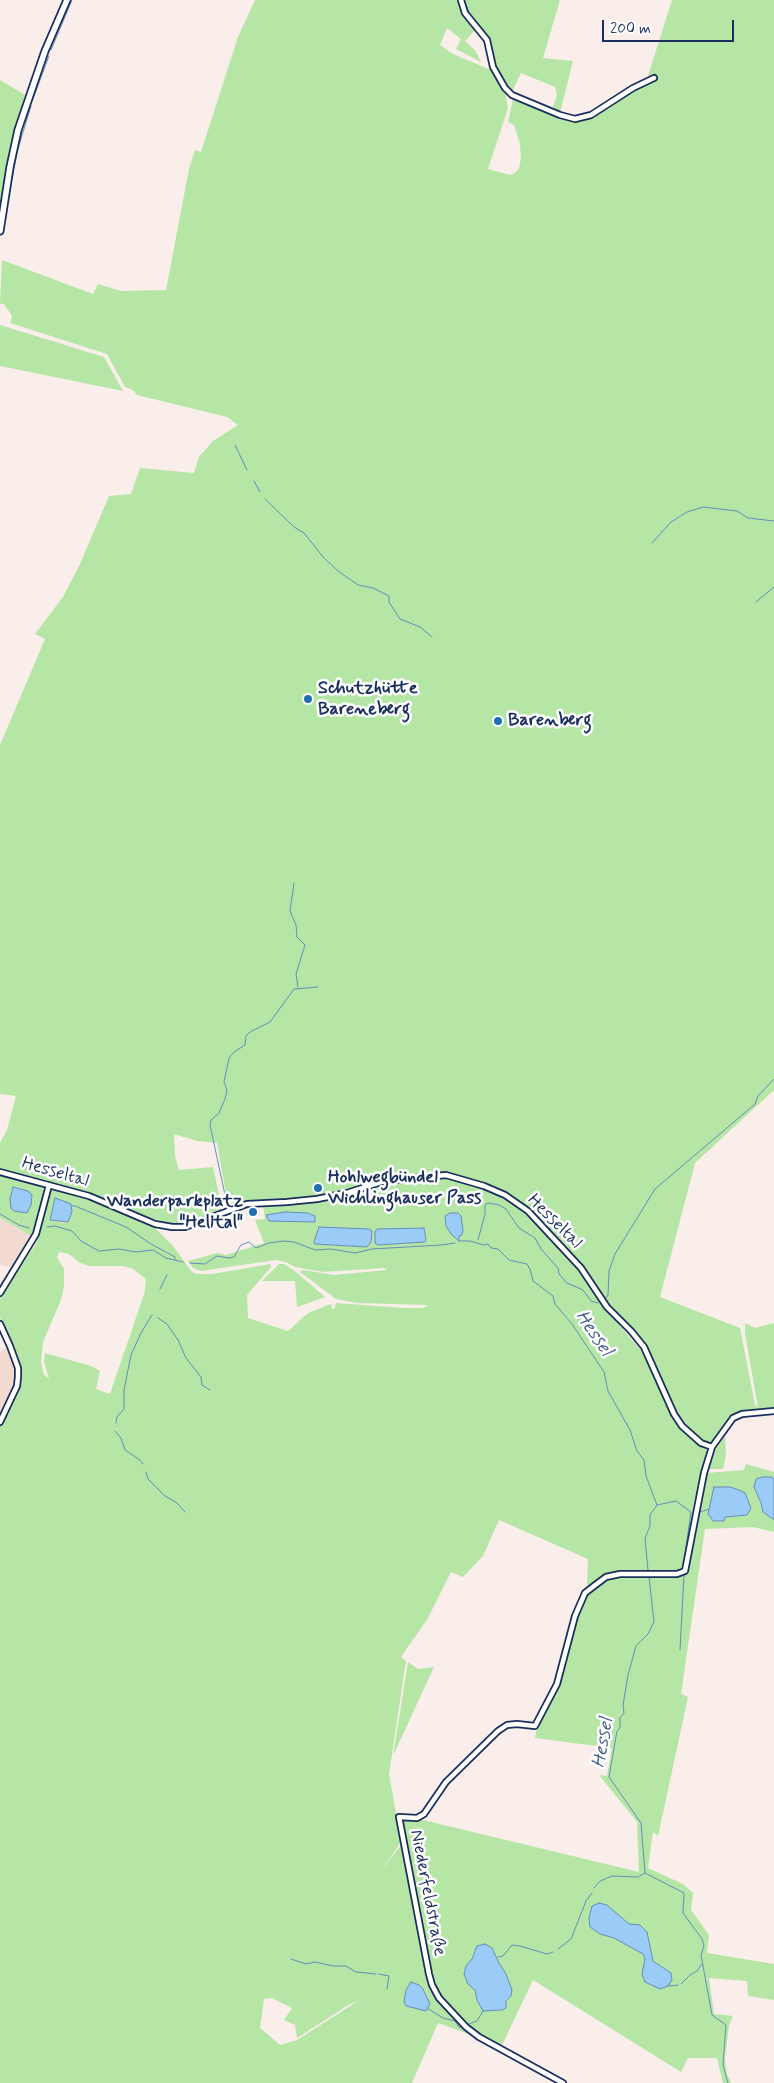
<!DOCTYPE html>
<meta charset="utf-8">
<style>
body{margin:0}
#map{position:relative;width:774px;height:2083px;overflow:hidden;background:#f9eeea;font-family:Mynerve,sans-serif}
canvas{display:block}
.scale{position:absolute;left:602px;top:20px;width:132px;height:22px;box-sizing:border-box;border:2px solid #1b2f5e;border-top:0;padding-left:6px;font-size:15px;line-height:18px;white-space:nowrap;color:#1b2f5e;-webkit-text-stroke:4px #fff;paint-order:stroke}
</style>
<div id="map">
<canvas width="774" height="2083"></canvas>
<div class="scale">200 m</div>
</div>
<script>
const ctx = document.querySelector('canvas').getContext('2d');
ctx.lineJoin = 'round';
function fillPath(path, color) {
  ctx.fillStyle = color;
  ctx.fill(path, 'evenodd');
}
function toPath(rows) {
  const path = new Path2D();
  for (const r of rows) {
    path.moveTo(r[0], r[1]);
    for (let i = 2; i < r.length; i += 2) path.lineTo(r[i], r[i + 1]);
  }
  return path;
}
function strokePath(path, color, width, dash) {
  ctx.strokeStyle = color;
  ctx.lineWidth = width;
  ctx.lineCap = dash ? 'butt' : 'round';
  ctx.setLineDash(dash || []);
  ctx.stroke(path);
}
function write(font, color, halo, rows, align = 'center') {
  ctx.font = font + ' Mynerve,sans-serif';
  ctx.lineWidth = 5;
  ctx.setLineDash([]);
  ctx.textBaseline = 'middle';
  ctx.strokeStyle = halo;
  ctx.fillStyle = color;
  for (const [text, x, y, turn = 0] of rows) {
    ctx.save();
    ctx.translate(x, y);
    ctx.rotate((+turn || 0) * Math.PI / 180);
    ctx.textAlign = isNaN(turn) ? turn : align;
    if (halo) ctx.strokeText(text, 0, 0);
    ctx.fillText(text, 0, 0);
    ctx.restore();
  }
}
const built = toPath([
 [0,1218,32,1236,11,1267,0,1265],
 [8,1347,15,1365,15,1378,0,1416,0,1352]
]);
const green = toPath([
 [255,0,459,0,467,19,476,29,465,41,475,50,481,62,456,49,461,39,447,28,440,45,453,54,491,70,505,91,508,108,488,169,510,175,515,173,519,168,521,158,520,144,514,125,508,122,513,99,516,98,560,117,581,117,601,108,647,79,672,0,774,0,774,1090,695,1163,660,1297,740,1328,755,1405,758,1408,745,1333,745,1323,755,1328,774,1323,774,1409,737,1414,728,1421,711,1443,702,1440,695,1435,679,1416,644,1343,601,1295,593,1291,605,1309,644,1354,675,1420,691,1439,709,1452,694,1501,683,1568,677,1572,653,1572,653,1575,682,1575,686,1571,706,1473,744,1470,746,1464,774,1472,774,1479,771,1477,754,1487,761,1503,763,1512,774,1520,774,1532,753,1527,705,1529,681,1694,688,1697,658,1836,653,1832,648,1868,683,1884,693,1893,691,1910,709,1935,707,1953,774,1964,774,2000,748,1996,747,1981,709,1978,714,2014,733,2016,729,2026,725,2058,727,2074,731,2083,723,2083,717,2058,688,2058,681,2072,533,1980,502,2045,499,2046,478,2034,440,1996,434,1986,401,1823,405,1818,419,1819,639,1872,637,1822,599,1775,607,1776,612,1748,535,1738,537,1727,555,1693,563,1674,577,1616,587,1595,603,1582,600,1579,589,1587,587,1586,588,1559,499,1520,483,1556,463,1577,451,1572,428,1618,401,1657,406,1661,389,1774,401,1842,381,1871,401,1845,427,1975,432,1992,471,2035,438,2023,412,2083,0,2083,0,1427,19,1386,20,1377,20,1369,12,1345,0,1316,0,1300,3,1291,36,1244,51,1191,54,1189,88,1198,152,1225,173,1246,192,1272,197,1274,212,1274,271,1264,271,1267,247,1295,248,1318,288,1331,308,1313,331,1304,332,1309,334,1309,336,1303,404,1308,423,1308,428,1305,358,1303,336,1299,300,1272,303,1270,334,1275,387,1270,384,1268,323,1272,295,1267,286,1262,276,1260,201,1271,193,1268,188,1261,217,1253,226,1255,264,1243,255,1220,265,1219,263,1205,269,1205,269,1200,252,1201,228,1206,217,1143,197,1141,174,1134,175,1156,179,1170,213,1167,222,1208,186,1224,168,1224,89,1194,0,1169,0,1143,7,1130,16,1096,0,1094,0,745,45,639,35,634,63,597,80,564,109,496,131,494,140,468,194,473,199,457,213,441,238,425,227,417,137,395,133,390,125,387,107,354,10,323,12,316,4,304,0,304,2,260,93,294,98,284,121,291,166,290,189,169,195,150,201,152,238,37],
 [55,1198,72,1206,65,1223,50,1220],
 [59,1252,69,1254,80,1263,90,1266,123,1266,133,1269,146,1279,145,1291,110,1394,96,1389,100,1371,91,1366,45,1353,44,1361,49,1379,43,1373,41,1362,43,1342,61,1300,64,1287,64,1269,57,1257],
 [733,1489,739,1490,747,1515,725,1517],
 [272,1998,292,2008,284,2020,295,2025,297,2038,350,2004,358,2001,297,2040,280,2045,260,2028,264,1999],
 [463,0,560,0,543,58,573,61,560,113,552,110,557,95,555,87,521,73,512,92,503,82,493,59,490,41,471,19],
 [0,80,25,95,10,145,0,209],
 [0,325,104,357,123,391,0,366],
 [0,1174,37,1184,43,1188,44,1197,32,1236,0,1218],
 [279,1264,284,1264,296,1272,325,1297,297,1307,295,1281,262,1281],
 [725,1436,726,1455,723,1469,709,1469,715,1451],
 [408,1662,418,1669,434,1667,393,1756]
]);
const water = toPath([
 [13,1187,28,1191,32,1195,31,1205,27,1213,14,1211,11,1208,10,1199,13,1187],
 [55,1198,71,1204,72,1212,68,1222,50,1220,55,1198],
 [285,1212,308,1213,315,1216,315,1222,269,1221,266,1215,285,1212],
 [450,1213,458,1213,461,1216,463,1230,462,1235,459,1236,459,1241,452,1235,446,1226,445,1216,450,1213],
 [319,1227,369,1229,372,1231,371,1242,367,1247,315,1244,314,1242,319,1227],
 [424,1228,426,1240,425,1242,378,1245,375,1243,375,1232,377,1229,424,1228],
 [763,1477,771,1477,774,1479,774,1520,763,1512,761,1503,754,1487,756,1479,763,1477],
 [714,1487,730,1487,739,1490,745,1493,751,1508,747,1515,725,1517,724,1521,713,1521,708,1514,714,1487],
 [599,1903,607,1905,629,1924,640,1925,647,1932,653,1961,671,1973,672,1980,668,1986,660,1989,645,1982,642,1974,645,1959,643,1954,614,1938,600,1934,590,1927,589,1918,592,1906,599,1903],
 [485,1944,492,1948,499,1963,506,1974,512,1990,511,1996,506,2001,506,2008,502,2010,483,2011,477,2000,475,1990,468,1984,464,1974,466,1966,472,1959,477,1946,485,1944],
 [411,1982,419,1985,423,1989,430,2004,426,2011,406,2006,404,2002,406,1990,411,1982]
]);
const stream = toPath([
 [464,0,470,15],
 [483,29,485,32],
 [488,37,491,43,496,67],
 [51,50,72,0],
 [501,77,508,87],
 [31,104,49,56],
 [556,116,576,122],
 [10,190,17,152,31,106],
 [235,445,247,470],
 [254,481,260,492],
 [265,499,294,527,304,533,323,557,338,571,358,585,373,588,389,596,389,602,400,619,420,627,432,637],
 [652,543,671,522,687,512,703,507,737,511,748,518,774,521],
 [756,602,774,587],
 [294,883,290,911,296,925,297,937,305,945,296,974,298,987],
 [227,1204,210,1125,211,1120,219,1113,225,1099,227,1090,224,1082,229,1058,234,1052,245,1045,246,1036,250,1032,270,1022,294,989,318,987],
 [72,1206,75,1206,126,1227,151,1244,175,1257,175,1259],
 [0,1214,19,1225,29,1228],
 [47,1227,55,1226,72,1231,81,1241,99,1251,119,1249,136,1252,153,1250,166,1258,183,1262],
 [478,1240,485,1214,485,1205,488,1203,499,1205,506,1209,519,1228,535,1238,541,1249,558,1268,559,1274,567,1283,583,1290,591,1301,598,1303],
 [459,1241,470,1241,484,1245,488,1244,491,1248,498,1249,509,1260,527,1264,530,1269,533,1281,553,1296,555,1304,572,1324,604,1372,608,1391,630,1430,637,1451,644,1460,646,1476,657,1505,650,1515,650,1526,645,1538,648,1570],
 [190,1263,205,1264,217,1256,229,1258,234,1257,241,1245,249,1242,256,1248,269,1243,284,1241,294,1242,315,1250,331,1249,355,1253,372,1249,441,1245,455,1243],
 [160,1289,167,1275],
 [606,1298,608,1295,609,1271,615,1254,655,1189,755,1104,758,1096,774,1079],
 [158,1318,167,1324,178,1340,186,1358,201,1377,202,1385,210,1390],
 [116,1423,117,1417,124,1409,124,1390,131,1355,141,1333,152,1315],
 [115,1431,121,1438,125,1450,140,1460,143,1464],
 [146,1472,148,1479,165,1496,177,1503,185,1512],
 [657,1505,676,1501,691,1512,683,1568],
 [700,1512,709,1509],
 [649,1577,654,1622,648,1634,636,1646,628,1675,623,1705,624,1713,620,1718,620,1728,617,1731,609,1777,641,1823,645,1873,684,1893,683,1913,702,1939,704,1946,701,1955,712,2015,726,2025,723,2065,728,2083],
 [680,1650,684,1575],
 [594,1888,600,1881,612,1876,638,1877,645,1873],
 [558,1949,571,1939,586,1901,592,1893],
 [498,1957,503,1956,512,1945,520,1946,547,1954,553,1952],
 [291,1959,306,1964,315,1962,333,1966,346,1966,356,1972,376,1974],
 [379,1974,389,1976,387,1989],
 [681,1984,690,1975,697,1971,702,1964],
 [668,1986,678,1985],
 [427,2008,443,2018,455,2021,459,2027,463,2028],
 [466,2025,477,2021,483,2011]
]);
const minor = toPath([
 [461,0,465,13,487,40,493,67,505,88,512,95,560,115,575,119,591,115,633,88,654,78],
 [0,1172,89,1196,155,1224,172,1227,185,1227,247,1204,287,1202,317,1199,347,1193,384,1181,446,1175,484,1186,505,1195,528,1211,581,1268,607,1307,631,1331,644,1347,674,1414,682,1426,701,1443,712,1447],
 [0,1293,36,1234,49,1185],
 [0,1324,10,1346,18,1368,18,1377,17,1386,0,1422],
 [563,2083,479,2037,466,2027,439,1998,432,1985,429,1974,399,1817,417,1818,424,1814,446,1782,498,1731,507,1725,517,1724,535,1726,557,1684,575,1616,585,1593,594,1586,606,1577,620,1574,677,1574,685,1571,704,1473,712,1447,733,1418,742,1414,774,1411]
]);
const secondary = toPath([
 [0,231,10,167,18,130,45,51,67,0]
]);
const markers = [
 [308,699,5,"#1f6fb2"],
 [498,721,5,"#1f6fb2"],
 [318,1188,5,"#1f6fb2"],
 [253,1212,5,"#1f6fb2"]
];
const poiNames = [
 ["Schutzhütte",318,689],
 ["Bareneberg",318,710],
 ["Barenberg",508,721],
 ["Hohlwegbündel",328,1178],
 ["Wichlinghauser Pass",328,1199],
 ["Wanderparkplatz",243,1202,"right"],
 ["\"Helltal\"",243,1223,"right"]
];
const streetNames = [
 ["Hesseltal",55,1173,16],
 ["Hesseltal",554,1222,45],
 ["Niederfeldstraße",427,1893,79]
];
const waterNames = [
 ["Hessel",593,1334,56],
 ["Hessel",604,1743,-80]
];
fillPath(built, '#f2dad0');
fillPath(green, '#b5e6a5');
fillPath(water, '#9bcbf7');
strokePath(water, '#688dba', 1);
strokePath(stream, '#688dba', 1);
strokePath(minor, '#1b2f5e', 8);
strokePath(secondary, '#1b2f5e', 9);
strokePath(minor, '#fff', 4.5);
strokePath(secondary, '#fff', 5.5);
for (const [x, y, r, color] of markers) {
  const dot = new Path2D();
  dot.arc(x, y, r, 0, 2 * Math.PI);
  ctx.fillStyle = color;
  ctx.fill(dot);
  strokePath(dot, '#fff', 2);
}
write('bold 18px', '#1b2f5e', '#fff', poiNames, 'left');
write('18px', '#1b2f5e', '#fff', streetNames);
write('italic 19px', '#415e8c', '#fff', waterNames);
</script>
